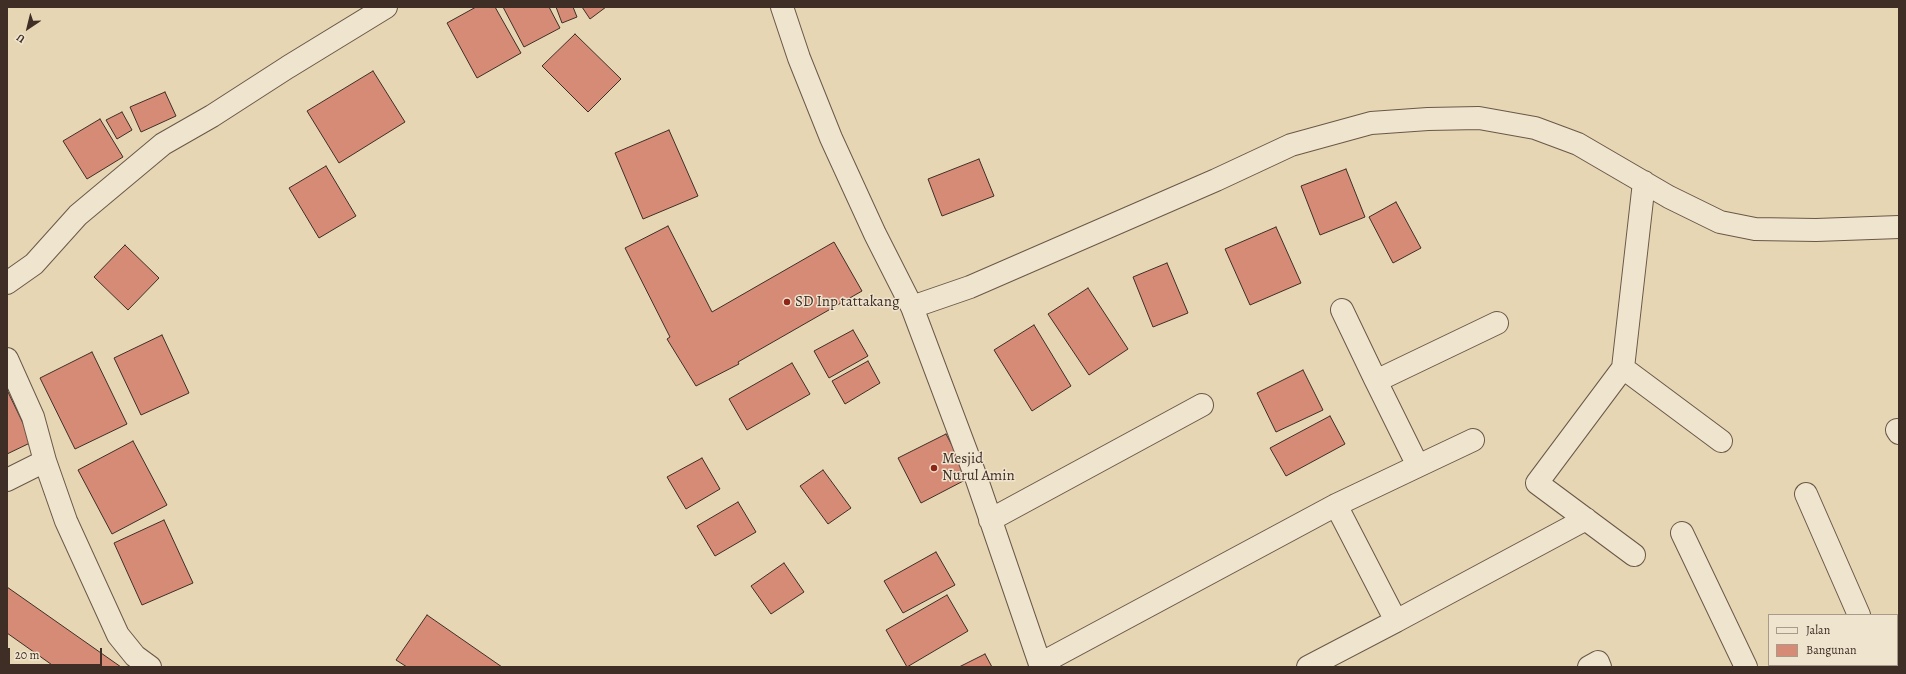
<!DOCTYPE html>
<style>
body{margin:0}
#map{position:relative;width:1906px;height:674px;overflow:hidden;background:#e7d6b3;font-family:Alegreya,serif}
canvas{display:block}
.frame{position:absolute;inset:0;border:8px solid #3f2e26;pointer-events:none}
.legend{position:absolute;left:1768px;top:614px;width:130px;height:52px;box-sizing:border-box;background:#efe4ce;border:1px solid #a99b8b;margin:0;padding:5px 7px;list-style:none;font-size:12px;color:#3f2e26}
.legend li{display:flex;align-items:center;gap:8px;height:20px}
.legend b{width:20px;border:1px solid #a99b8b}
.north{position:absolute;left:8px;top:8px;width:40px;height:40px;-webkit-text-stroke:3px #efe4ce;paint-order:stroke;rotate:215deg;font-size:11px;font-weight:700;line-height:16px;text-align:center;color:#3f2e26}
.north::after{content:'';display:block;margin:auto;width:14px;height:18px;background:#3f2e26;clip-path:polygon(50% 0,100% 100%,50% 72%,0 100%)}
.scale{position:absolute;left:8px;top:648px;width:94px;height:18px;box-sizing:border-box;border:2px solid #3f2e26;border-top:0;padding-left:5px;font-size:12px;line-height:14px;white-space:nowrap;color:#3f2e26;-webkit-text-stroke:3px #efe4ce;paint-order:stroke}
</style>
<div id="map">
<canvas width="1906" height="674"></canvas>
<div class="frame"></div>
<ul class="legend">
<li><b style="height:5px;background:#efe4ce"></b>Jalan</li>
<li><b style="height:11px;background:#d68b77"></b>Bangunan</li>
</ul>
<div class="north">U</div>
<div class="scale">20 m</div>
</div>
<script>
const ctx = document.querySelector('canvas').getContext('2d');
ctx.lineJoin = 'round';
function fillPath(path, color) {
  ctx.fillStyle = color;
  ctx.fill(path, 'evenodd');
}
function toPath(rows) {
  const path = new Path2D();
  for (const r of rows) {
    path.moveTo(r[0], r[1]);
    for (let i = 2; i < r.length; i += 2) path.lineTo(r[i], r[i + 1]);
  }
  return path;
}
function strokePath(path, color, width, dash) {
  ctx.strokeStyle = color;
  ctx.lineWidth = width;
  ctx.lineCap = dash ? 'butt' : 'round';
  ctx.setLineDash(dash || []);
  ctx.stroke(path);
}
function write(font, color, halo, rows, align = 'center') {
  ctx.font = font + ' Alegreya,serif';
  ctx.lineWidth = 3;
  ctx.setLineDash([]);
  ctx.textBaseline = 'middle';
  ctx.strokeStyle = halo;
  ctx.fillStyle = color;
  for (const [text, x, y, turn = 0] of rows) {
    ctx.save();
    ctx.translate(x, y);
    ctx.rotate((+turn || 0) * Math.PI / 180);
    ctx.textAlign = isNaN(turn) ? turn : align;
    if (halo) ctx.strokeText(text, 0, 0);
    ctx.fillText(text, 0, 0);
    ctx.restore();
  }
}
const building = toPath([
 [476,7,495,7,521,53,477,78,447,23,476,7],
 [503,7,549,7,560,28,524,47,503,7],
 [556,7,573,7,577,17,562,23,556,7],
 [582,7,606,7,590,19,582,7],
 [575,34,621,79,588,112,542,66,575,34],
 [373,71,405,122,339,163,307,111,373,71],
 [165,92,176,116,141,132,130,107,165,92],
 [122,112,132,130,117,139,106,120,122,112],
 [100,119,123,157,87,179,63,141,100,119],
 [669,130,698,196,643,219,615,153,669,130],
 [979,159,994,196,942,216,928,179,979,159],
 [326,166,356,216,319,238,289,188,326,166],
 [1346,169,1365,217,1320,235,1301,186,1346,169],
 [1396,202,1421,248,1393,263,1369,217,1396,202],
 [668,226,712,312,834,242,862,291,738,362,739,364,696,386,667,339,670,337,625,248,668,226],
 [1276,227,1301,283,1250,305,1225,249,1276,227],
 [125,245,159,278,128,310,94,277,125,245],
 [1167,263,1188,313,1153,327,1133,277,1167,263],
 [1088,288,1128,349,1089,375,1048,314,1088,288],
 [1034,325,1071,386,1032,411,994,350,1034,325],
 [853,330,868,356,829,378,814,351,853,330],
 [162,335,189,393,141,415,114,358,162,335],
 [92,352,127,424,75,449,40,378,92,352],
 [868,361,880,383,845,404,832,381,868,361],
 [792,363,810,394,747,430,729,399,792,363],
 [1303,370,1323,410,1276,432,1257,393,1303,370],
 [8,392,32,442,7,454,7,393,8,392],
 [1330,416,1345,444,1286,476,1270,448,1330,416],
 [946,434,969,478,921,503,898,458,946,434],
 [133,441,167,505,112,534,78,470,133,441],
 [702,458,720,489,686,509,667,477,702,458],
 [823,470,851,508,828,524,800,486,823,470],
 [738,502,756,532,715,556,697,526,738,502],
 [164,520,193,583,142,605,114,543,164,520],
 [936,552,955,585,903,613,884,581,936,552],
 [784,563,804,592,771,614,751,586,784,563],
 [7,587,121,667,55,667,7,633,7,587],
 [947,595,968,631,907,667,886,630,947,595],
 [427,615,502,667,407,667,396,660,427,615],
 [985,654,992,667,959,667,985,654]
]);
const minor = toPath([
 [782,7,799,58,831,138,875,234,912,307,970,287,1216,180,1291,145,1371,123,1428,119,1479,118,1535,128,1578,144,1669,197,1720,222,1755,229,1816,230,1899,227],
 [7,283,34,264,78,215,163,144,212,116,288,67,386,7],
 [912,307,977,480,1041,667],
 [1342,310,1376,381],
 [7,359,33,417,45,461,66,521,118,635,135,656,150,667],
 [1623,368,1721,441],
 [1897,430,1899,433],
 [1418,466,1473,440],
 [7,480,45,461],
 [1806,494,1859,615],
 [990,520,1202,405],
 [1682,533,1746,667],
 [1634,555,1537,483,1623,368,1644,182],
 [1396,621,1586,519],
 [1040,664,1336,505,1418,466,1376,381,1497,323],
 [1880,665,1881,667],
 [1308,667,1396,621,1336,505],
 [1589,667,1598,662,1600,667]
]);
const markers = [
 [787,302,4,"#8f2418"],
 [934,468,4,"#8f2418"]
];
const poiNames = [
 ["SD Inp tattakang",795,302],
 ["Mesjid",942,459],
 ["Nurul Amin",942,476]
];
fillPath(building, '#d68b77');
strokePath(building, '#3f2e26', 1);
strokePath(minor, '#695849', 24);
strokePath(minor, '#efe4ce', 22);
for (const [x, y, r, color] of markers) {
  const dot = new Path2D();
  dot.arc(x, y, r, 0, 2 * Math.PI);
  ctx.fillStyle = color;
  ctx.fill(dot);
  strokePath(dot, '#efe4ce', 1.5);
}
write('15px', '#3f2e26', '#efe4ce', poiNames, 'left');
</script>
